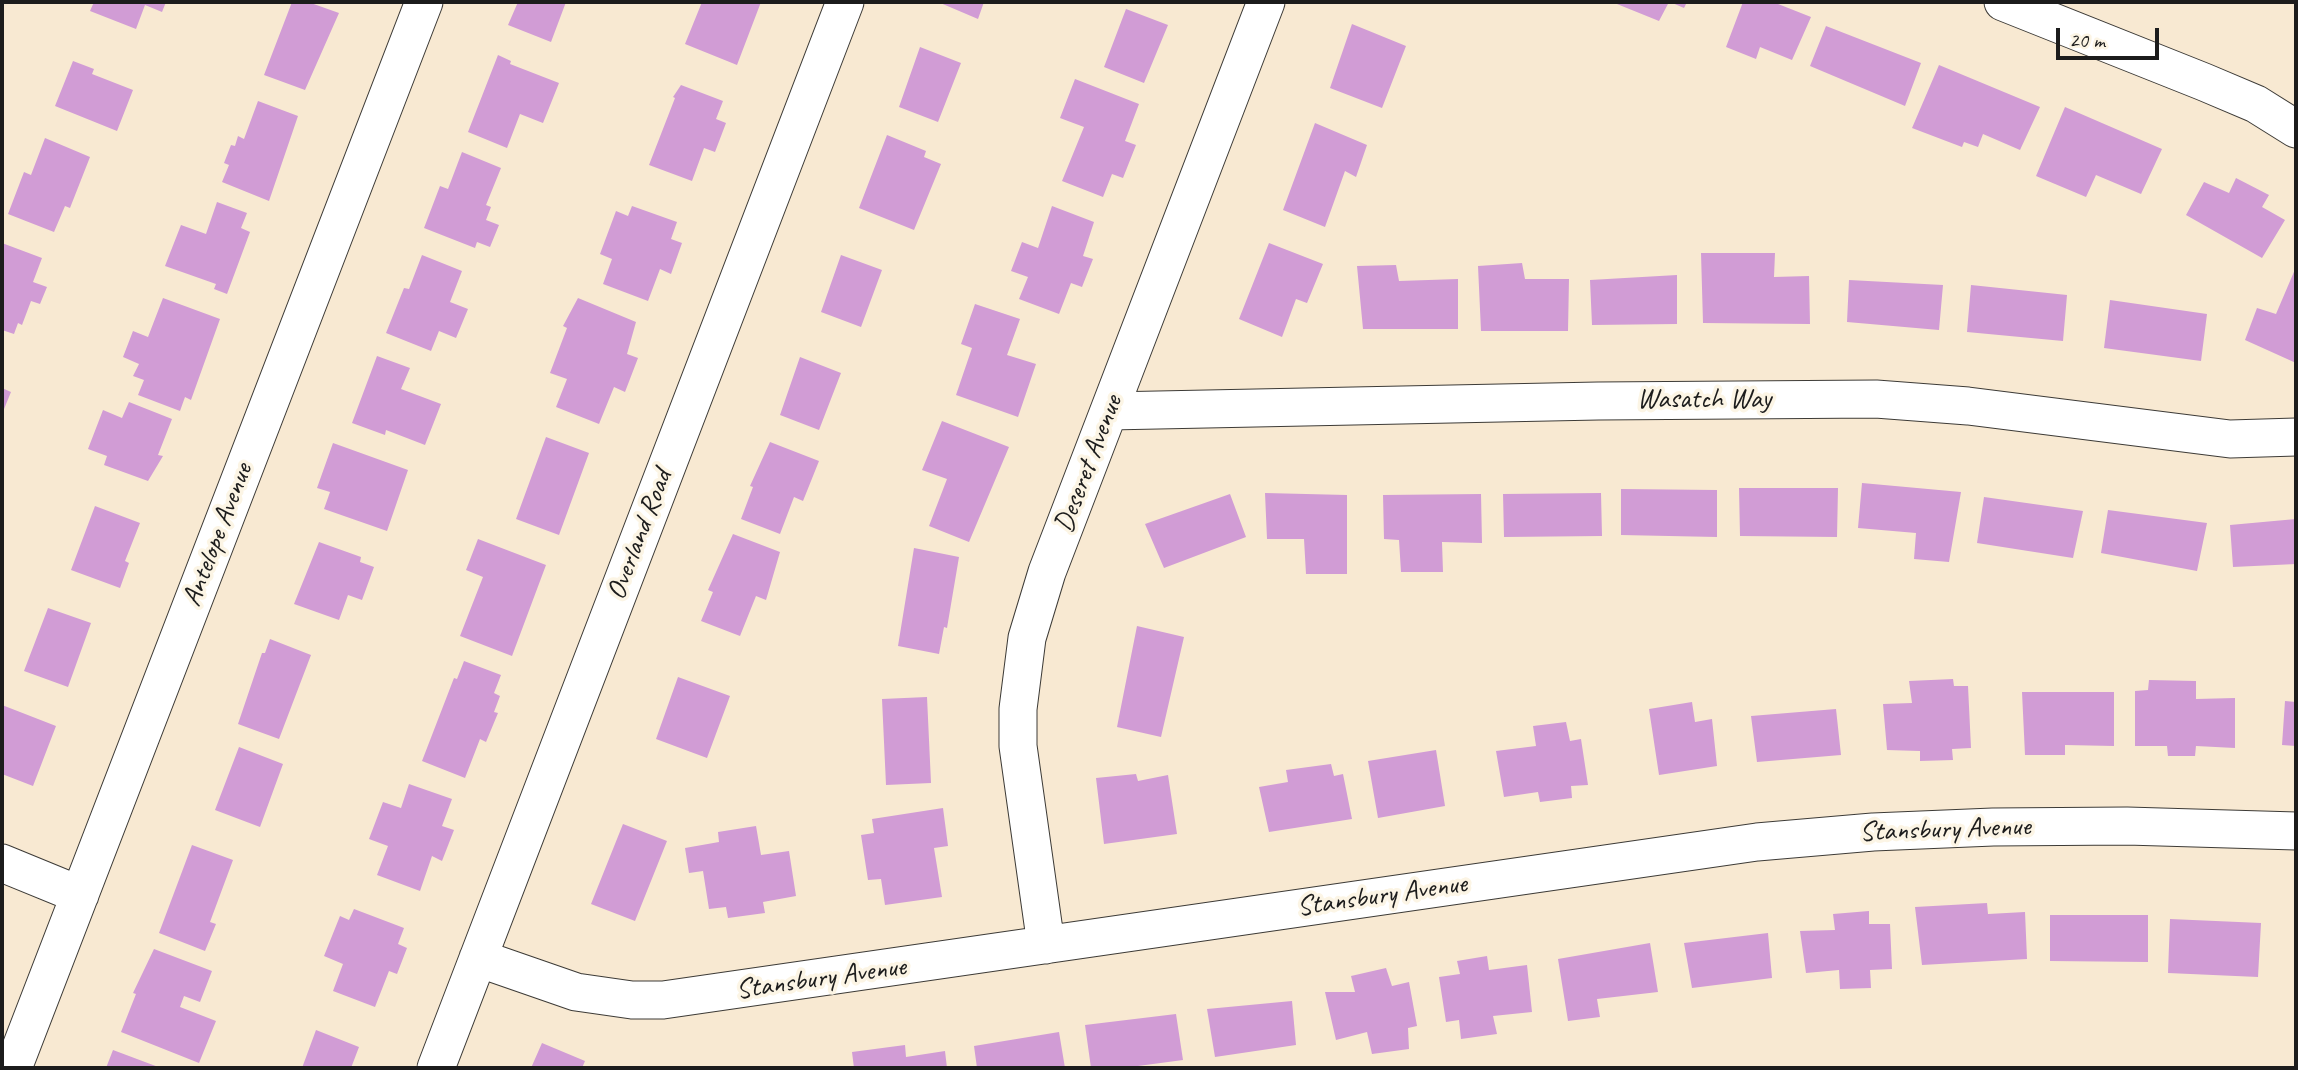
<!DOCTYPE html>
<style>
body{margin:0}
#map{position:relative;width:2298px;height:1070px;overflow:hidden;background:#f8e9d2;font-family:Caveat,sans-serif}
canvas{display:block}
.frame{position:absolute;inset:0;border:4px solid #1c1c1c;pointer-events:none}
.scale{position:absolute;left:2056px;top:28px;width:103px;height:32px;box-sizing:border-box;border:4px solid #1c1c1c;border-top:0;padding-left:9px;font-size:21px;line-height:24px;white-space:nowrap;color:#1c1c1c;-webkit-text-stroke:5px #fcf5e5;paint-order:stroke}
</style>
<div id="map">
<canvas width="2298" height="1070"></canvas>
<div class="frame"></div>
<div class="scale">20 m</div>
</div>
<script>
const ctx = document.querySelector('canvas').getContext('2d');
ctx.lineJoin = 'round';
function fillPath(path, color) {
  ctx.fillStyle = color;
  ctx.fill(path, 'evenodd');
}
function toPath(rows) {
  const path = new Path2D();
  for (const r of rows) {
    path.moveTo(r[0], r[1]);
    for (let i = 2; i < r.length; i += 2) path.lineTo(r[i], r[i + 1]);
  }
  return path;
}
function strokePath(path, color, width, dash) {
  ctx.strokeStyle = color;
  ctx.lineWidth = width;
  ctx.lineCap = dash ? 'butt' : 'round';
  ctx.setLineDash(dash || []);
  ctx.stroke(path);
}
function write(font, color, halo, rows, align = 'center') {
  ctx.font = font + ' Caveat,sans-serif';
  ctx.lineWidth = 7;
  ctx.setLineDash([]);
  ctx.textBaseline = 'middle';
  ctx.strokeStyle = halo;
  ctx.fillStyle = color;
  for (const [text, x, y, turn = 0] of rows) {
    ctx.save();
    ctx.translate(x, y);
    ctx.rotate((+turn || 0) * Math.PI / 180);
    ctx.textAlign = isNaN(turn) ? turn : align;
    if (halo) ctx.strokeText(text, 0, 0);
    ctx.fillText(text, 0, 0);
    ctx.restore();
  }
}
const building = toPath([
 [94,2,166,2,162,12,145,5,136,29,90,11],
 [292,2,308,2,339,13,305,90,264,75],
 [518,2,566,2,551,42,508,25],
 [702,2,761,2,737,65,685,44],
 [938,2,984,2,978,19],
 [1612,2,1669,2,1659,21],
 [1670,2,1687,2,1684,8],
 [1743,2,1773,2,1811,17,1792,60,1760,47,1756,59,1726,47],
 [1126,9,1168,25,1144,83,1104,67],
 [1352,24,1406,46,1382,108,1330,88],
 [1826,26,1921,63,1905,106,1810,66],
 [920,47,961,63,938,122,899,107],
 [498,55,511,61,510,64,559,83,543,123,520,114,507,148,468,132],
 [73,61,94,69,92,74,133,90,117,131,55,106],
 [1939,65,2040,107,2020,150,1983,134,1978,147,1964,142,1962,147,1912,128],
 [1075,79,1139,104,1125,141,1136,145,1123,178,1112,174,1103,197,1062,181,1084,127,1060,118],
 [681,85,723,101,716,119,726,123,715,152,704,148,692,181,649,165,675,98,673,97],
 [258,101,298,116,269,201,222,182,229,165,224,163,231,145,235,146,238,136,244,139],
 [2065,107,2162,149,2141,194,2096,175,2086,197,2036,176],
 [1315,123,1367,145,1356,177,1345,171,1325,227,1283,210],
 [887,135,926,151,924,157,941,164,914,230,859,208],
 [45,138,90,157,70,208,65,206,54,232,8,214,24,172,31,175],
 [462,152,501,168,486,205,491,207,486,220,499,225,490,247,477,242,475,248,424,228,440,186,448,189],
 [2236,178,2269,195,2262,207,2285,220,2262,258,2186,215,2204,182,2229,193],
 [217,202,247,213,241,228,250,232,227,294,214,289,216,284,165,266,181,225,206,234],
 [632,206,677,222,671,239,682,243,671,274,660,269,648,301,603,284,612,259,600,254,616,211,628,216],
 [1052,206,1094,222,1083,256,1093,259,1082,287,1071,283,1059,314,1019,299,1028,277,1011,271,1022,242,1038,248],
 [2,243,42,258,33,282,47,287,40,304,31,301,22,325,18,323,14,334,2,330],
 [1269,243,1323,264,1307,303,1296,299,1282,337,1239,319],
 [1701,253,1775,253,1774,277,1809,276,1810,324,1703,323],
 [422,255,462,271,450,302,468,309,456,338,439,331,431,351,386,333,404,288,409,289],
 [841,255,882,270,861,327,821,312],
 [1522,263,1525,279,1569,279,1568,331,1481,331,1478,266],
 [1396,265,1399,281,1458,279,1458,329,1363,329,1357,266],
 [2296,267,2296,363,2245,340,2257,308,2276,314],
 [1677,275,1677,324,1592,325,1590,280],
 [1849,280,1943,285,1939,330,1847,322],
 [1971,285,2067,295,2063,341,1967,332],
 [163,298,220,319,191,400,185,397,180,411,138,395,144,380,133,376,139,364,123,357,133,331,148,337],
 [578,298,636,322,627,354,638,358,625,392,614,387,599,424,556,407,567,379,550,373,567,328,563,326],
 [2110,300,2207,314,2201,361,2104,348],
 [975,304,1020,319,1007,355,1036,364,1018,417,956,395,972,348,961,344],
 [377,356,410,368,401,389,441,404,425,445,386,430,385,435,352,423],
 [800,357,841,373,819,430,780,415],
 [2,388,11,392,2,414],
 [129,402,172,419,158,455,163,456,148,481,104,465,107,456,88,449,103,410,122,418],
 [942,421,1009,447,969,542,929,526,947,479,922,470],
 [546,437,589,453,559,535,516,519],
 [770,442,819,461,803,501,794,497,780,534,741,519,753,487,750,486],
 [333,443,408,470,387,531,324,509,330,492,317,488],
 [1862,483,1961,492,1949,562,1914,559,1916,533,1858,528],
 [1739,488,1838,488,1837,537,1740,536],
 [1621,489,1717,490,1717,537,1621,535],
 [1265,493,1347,495,1347,574,1306,574,1304,539,1267,539],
 [1601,493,1602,536,1504,537,1503,494],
 [1230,494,1246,537,1164,568,1145,524],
 [1481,494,1482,543,1442,542,1443,572,1401,572,1399,540,1384,539,1383,495],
 [1984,497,2083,511,2073,558,1977,543],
 [95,506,140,523,125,561,129,563,120,588,71,570],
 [2108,510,2207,523,2197,571,2101,553],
 [2296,519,2296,564,2233,567,2230,525],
 [733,534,780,552,766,600,756,596,740,636,701,621,713,592,708,590],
 [478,539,546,565,512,656,460,636,483,577,466,570],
 [319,542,361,557,360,562,374,567,362,600,348,595,339,620,294,604],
 [914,548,959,557,947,628,944,627,939,654,898,646],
 [48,608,91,623,68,687,24,671],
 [1137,626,1184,637,1161,737,1117,727],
 [270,639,311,655,279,739,238,724,262,653,265,653],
 [464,661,501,675,494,693,500,696,494,712,498,713,486,742,480,739,465,778,422,761,454,678,457,679],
 [678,677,730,696,707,758,656,739],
 [1953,679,1954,686,1968,686,1971,748,1952,749,1953,760,1920,761,1920,751,1887,750,1883,704,1912,703,1909,681],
 [2149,680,2196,681,2196,699,2235,698,2235,748,2196,746,2195,756,2168,756,2167,746,2135,746,2135,691,2148,690],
 [2022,692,2114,692,2114,746,2065,745,2065,755,2025,755],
 [927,697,931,783,886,785,882,699],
 [2285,701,2296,702,2296,746,2282,745],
 [1692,702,1695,722,1712,719,1717,766,1659,775,1649,709],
 [2,705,56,726,33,786,2,774],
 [1836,709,1841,755,1757,762,1751,716],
 [1566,722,1570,741,1581,739,1588,785,1571,786,1572,798,1540,802,1538,792,1504,797,1496,751,1536,746,1533,726],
 [239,747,283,764,260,827,215,810],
 [1436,750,1445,806,1378,818,1368,761],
 [1331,764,1334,776,1343,774,1352,819,1269,832,1259,787,1288,782,1286,770],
 [1136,774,1138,781,1168,775,1177,834,1104,844,1096,778],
 [409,784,452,799,442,826,454,830,442,861,432,856,420,891,377,875,388,846,369,839,383,802,401,808],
 [943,808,948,846,934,848,942,897,885,905,881,879,868,880,861,835,874,833,872,819],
 [623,824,667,841,635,921,591,904],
 [756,826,761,855,789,851,796,896,763,902,765,913,728,918,726,907,709,909,703,871,689,873,685,848,719,842,718,832],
 [192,845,233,860,210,922,216,924,205,951,159,933],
 [1987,903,1988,914,2025,912,2027,959,1922,965,1915,907],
 [354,909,404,928,398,944,407,948,397,974,389,971,375,1007,333,991,343,964,324,956,340,916,349,920],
 [1869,911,1869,924,1890,924,1892,969,1870,970,1871,988,1840,989,1839,970,1806,973,1800,931,1835,930,1833,914],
 [2050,915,2148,915,2148,962,2050,961],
 [2170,919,2261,923,2258,977,2168,973],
 [1768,933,1772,978,1692,988,1684,943],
 [1650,943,1658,992,1597,999,1600,1017,1568,1021,1558,959],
 [154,949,212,971,200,1002,184,996,180,1007,216,1021,199,1063,121,1032,136,994,133,993],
 [1487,956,1489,970,1527,965,1532,1012,1493,1016,1497,1034,1461,1039,1459,1020,1446,1022,1439,977,1460,974,1457,961],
 [1386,968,1392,986,1409,982,1417,1026,1408,1028,1409,1049,1372,1054,1367,1032,1336,1040,1325,992,1355,992,1351,976],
 [1292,1001,1296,1045,1215,1057,1207,1009],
 [1176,1014,1183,1060,1123,1068,1091,1068,1085,1025],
 [316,1030,359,1047,351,1068,302,1068],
 [1059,1032,1065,1068,977,1068,974,1046],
 [542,1043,585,1061,582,1068,531,1068],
 [905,1045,906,1057,945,1051,947,1068,854,1068,852,1052],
 [113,1050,161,1068,106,1068]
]);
const minor = toPath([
 [2003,2,2204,82,2256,104,2296,129],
 [1109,411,1598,401,1876,399,1968,406,2230,439,2296,437],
 [2,863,80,895],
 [1046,945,1018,746,1018,709,1027,638,1047,572,1266,2],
 [478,958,576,992,632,1000,663,1000,1757,842,1873,832,1993,827,2127,826,2296,831],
 [13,1068,424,2],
 [436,1068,845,2]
]);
const streetNames = [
 ["Wasatch Way",1704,400],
 ["Deseret Avenue",1089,464,-69],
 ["Antelope Avenue",218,535,-69],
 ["Overland Road",640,535,-69],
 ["Stansbury Avenue",1945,830,-2],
 ["Stansbury Avenue",1382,896,-8],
 ["Stansbury Avenue",821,979,-8]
];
fillPath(building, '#d19cd5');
strokePath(minor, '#3d3b37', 39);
strokePath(minor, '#fff', 37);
write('28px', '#1c1c1c', '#fcf5e5', streetNames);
</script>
